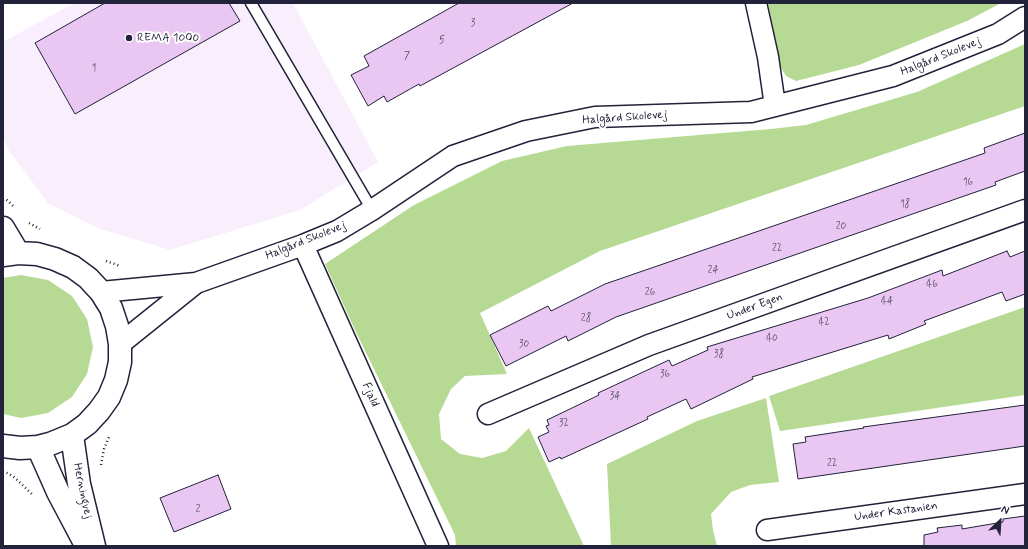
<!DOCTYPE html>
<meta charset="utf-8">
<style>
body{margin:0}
#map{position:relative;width:1028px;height:549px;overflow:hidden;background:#fff;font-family:Mynerve,sans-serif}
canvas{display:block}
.frame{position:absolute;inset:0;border:4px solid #22223b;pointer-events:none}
.north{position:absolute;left:980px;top:501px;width:40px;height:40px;-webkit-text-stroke:3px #fff;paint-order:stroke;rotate:25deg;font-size:11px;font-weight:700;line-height:16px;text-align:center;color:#22223b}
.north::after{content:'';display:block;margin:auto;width:14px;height:18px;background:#22223b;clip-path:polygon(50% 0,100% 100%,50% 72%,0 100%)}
</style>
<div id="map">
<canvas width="1028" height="549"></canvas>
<div class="frame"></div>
<div class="north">N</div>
</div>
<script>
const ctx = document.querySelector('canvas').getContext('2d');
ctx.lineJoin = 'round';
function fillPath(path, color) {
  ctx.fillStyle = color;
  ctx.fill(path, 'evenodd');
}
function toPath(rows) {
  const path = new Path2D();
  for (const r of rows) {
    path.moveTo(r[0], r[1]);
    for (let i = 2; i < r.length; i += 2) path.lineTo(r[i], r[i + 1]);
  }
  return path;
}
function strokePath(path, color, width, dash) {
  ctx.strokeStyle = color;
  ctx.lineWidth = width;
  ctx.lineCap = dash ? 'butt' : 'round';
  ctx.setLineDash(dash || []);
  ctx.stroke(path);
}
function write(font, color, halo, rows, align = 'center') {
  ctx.font = font + ' Mynerve,sans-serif';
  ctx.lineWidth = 4;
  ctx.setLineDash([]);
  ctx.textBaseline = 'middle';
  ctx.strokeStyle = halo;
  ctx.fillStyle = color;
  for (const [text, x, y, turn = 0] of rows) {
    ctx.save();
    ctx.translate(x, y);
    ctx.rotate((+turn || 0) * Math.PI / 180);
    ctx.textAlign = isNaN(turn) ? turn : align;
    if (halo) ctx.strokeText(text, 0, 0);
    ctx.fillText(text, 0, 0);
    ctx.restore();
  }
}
const built = toPath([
 [74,3,293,3,378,162,300,210,170,250,100,229,48,203,7,148,3,135,3,42]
]);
const green = toPath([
 [768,3,1001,3,967,21,859,65,796,81,786,76,779,64],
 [1025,44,1025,106,600,251,480,313,507,374,465,376,451,389,439,414,441,439,460,454,482,458,506,451,529,428,584,546,456,546,455,535,355,330,325,264,414,205,502,161,567,146,771,129,806,125,917,92],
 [21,275,48,280,72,296,87,319,93,347,87,374,72,397,48,413,21,418,3,414,3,278],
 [1025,307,1025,395,780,431,769,396],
 [766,398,779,482,750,485,731,492,711,514,713,530,717,546,611,546,607,464,697,421]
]);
const building = toPath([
 [105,3,229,3,240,21,75,114,35,43,105,3],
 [459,3,573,3,420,86,419,84,387,102,384,96,368,106,351,75,369,66,364,56,459,3],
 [1025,133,1025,171,995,182,996,185,616,317,568,341,566,336,506,366,490,335,548,306,551,311,605,284,985,153,984,148,1025,133],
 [1007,251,1010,257,1025,251,1025,294,1006,301,1002,292,924,321,926,324,889,339,888,335,752,377,753,379,691,409,686,399,647,417,648,419,561,459,560,457,549,462,538,437,549,432,546,426,549,425,547,420,599,395,598,393,669,360,672,366,708,350,707,347,868,298,942,270,943,276,1007,251],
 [1025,405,1025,446,798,479,793,444,806,442,805,437,864,428,863,427,1025,405],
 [218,475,231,509,174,532,160,498,218,475],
 [1025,516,1025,546,924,546,924,535,938,532,937,528,962,525,962,529,1003,522,1003,519,1025,516]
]);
const path = toPath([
 [3,200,6,199,13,206],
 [29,223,40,229],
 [106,261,120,266],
 [101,465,104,449,109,437],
 [3,471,13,476,32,494]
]);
const lane = toPath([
 [251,3,372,210]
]);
const street = toPath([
 [756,3,768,57,775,106],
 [303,245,438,546],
 [101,292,196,283,303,245,337,231,372,210,453,156,526,131,595,117,751,112,893,76,998,34,1025,17],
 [120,344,196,283],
 [488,414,649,345,1025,210],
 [767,530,1025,494]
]);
const secondary = toPath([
 [3,228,18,253],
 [3,255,18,253,37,254,55,259,73,267,88,278,101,292,111,308,117,326,120,344,120,362,116,380,109,397,99,411,87,424,72,435,50,444,38,447,20,448,3,446],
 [72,435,79,484,94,546],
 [38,447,58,492,86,545]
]);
const markers = [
 [129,38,4,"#22223b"]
];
const numberNames = [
 ["3",473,24],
 ["5",442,41],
 ["7",407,57],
 ["1",94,69],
 ["16",968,183],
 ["18",905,205],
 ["20",841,227],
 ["22",777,249],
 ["24",713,271],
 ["46",932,285],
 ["26",650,293],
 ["44",887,302],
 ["28",586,319],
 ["42",824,323],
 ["40",772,339],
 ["30",524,345],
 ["38",719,355],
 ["36",665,375],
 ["34",615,397],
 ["32",564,424],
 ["22",832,464],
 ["2",198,510]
];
const poiNames = [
 ["REMA 1000",137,38]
];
const streetNames = [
 ["Halgård Skolevej",941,57,-22],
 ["Halgård Skolevej",625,118,-4],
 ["Halgård Skolevej",306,241,-22],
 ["Under Egen",755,307,-20],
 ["Fjald",370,395,66],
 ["Herningvej",82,491,78],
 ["Under Kastanien",896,512,-8]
];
fillPath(built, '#f9eefb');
fillPath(green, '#b6d993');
fillPath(building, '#eac7f3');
strokePath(building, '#22223b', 1);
strokePath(lane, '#22223b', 13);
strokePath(street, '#22223b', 23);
strokePath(secondary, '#22223b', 25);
strokePath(path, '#22223b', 2.5, [1, 3]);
strokePath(lane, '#fff', 10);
strokePath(street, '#fff', 20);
strokePath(secondary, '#fff', 22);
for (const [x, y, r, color] of markers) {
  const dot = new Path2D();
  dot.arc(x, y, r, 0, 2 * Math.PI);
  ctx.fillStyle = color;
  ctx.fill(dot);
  strokePath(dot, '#fff', 1.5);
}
write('10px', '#544b69', null, numberNames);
write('12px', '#22223b', '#fff', poiNames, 'left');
write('12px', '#22223b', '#fff', streetNames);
</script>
